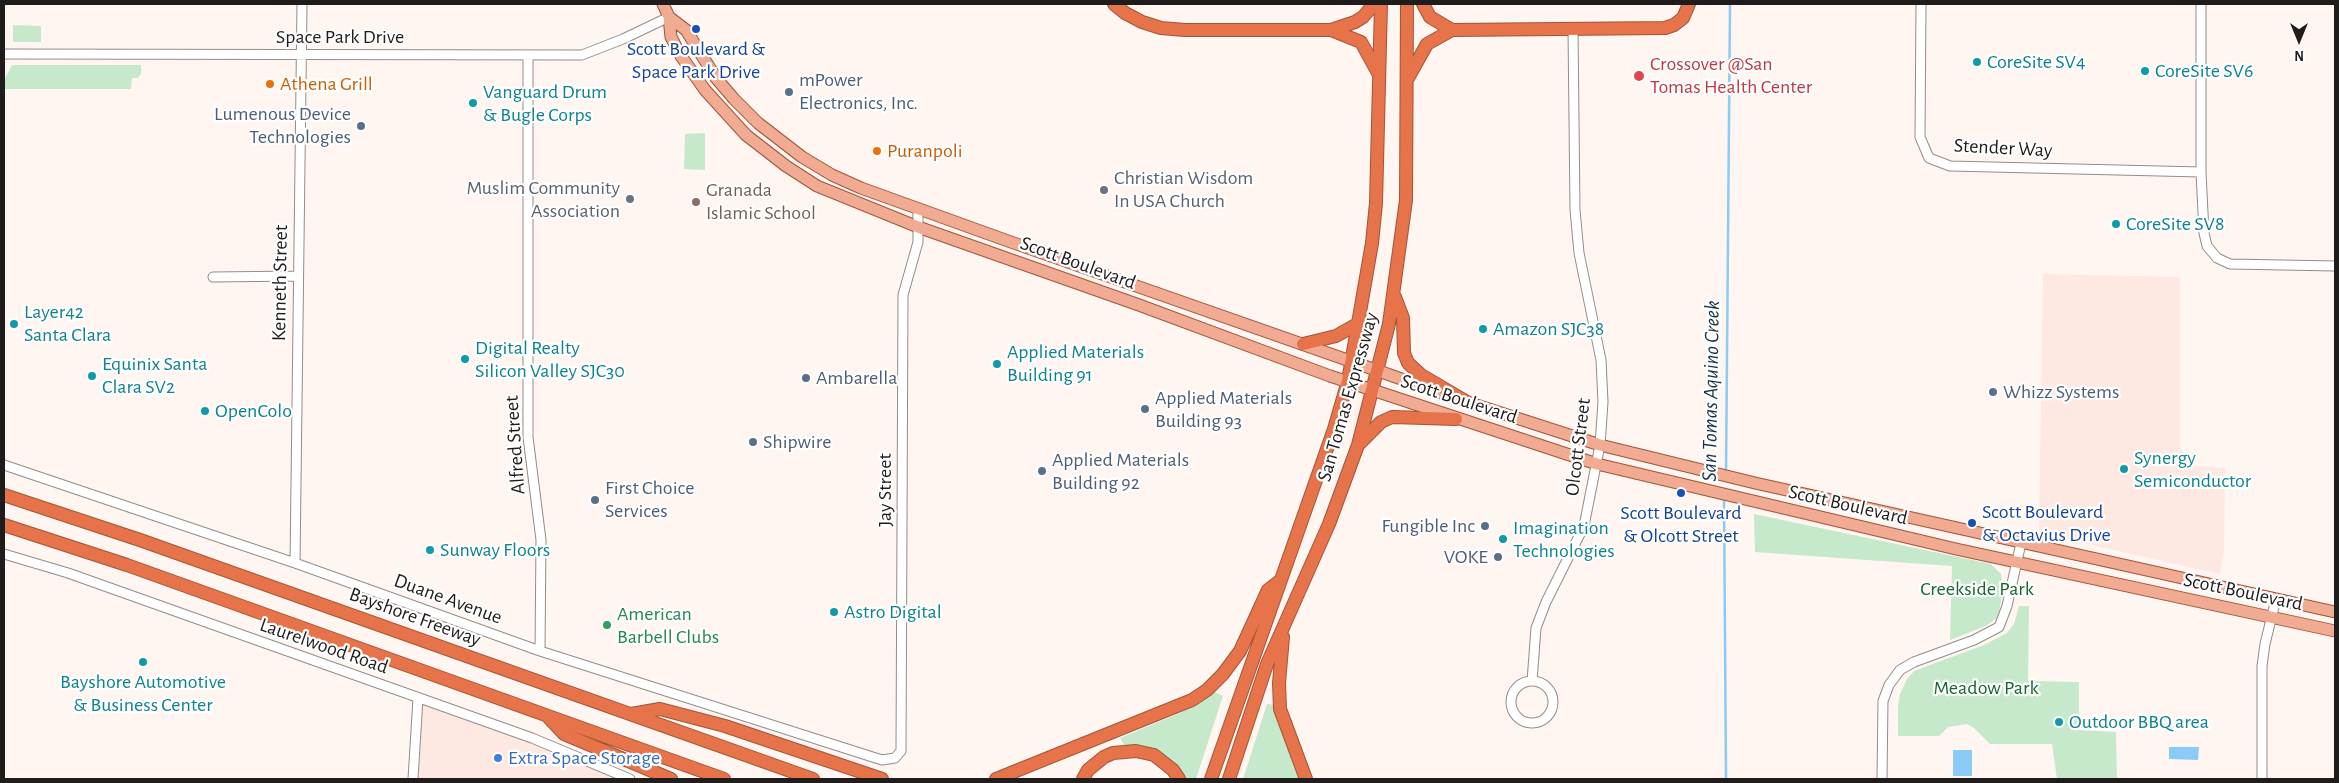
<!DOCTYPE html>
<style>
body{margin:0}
#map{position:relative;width:2339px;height:783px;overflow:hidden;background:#fff5f1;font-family:"Alegreya Sans",sans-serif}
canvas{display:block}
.frame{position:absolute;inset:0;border:5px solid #201c1b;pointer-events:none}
.north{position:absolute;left:2274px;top:15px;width:50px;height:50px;-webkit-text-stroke:4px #fff;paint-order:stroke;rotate:180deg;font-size:14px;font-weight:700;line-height:20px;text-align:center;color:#201c1b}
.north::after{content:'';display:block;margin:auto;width:18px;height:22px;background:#201c1b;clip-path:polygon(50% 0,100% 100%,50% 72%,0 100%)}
</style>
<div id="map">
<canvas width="2339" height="783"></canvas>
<div class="frame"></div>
<div class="north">N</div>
</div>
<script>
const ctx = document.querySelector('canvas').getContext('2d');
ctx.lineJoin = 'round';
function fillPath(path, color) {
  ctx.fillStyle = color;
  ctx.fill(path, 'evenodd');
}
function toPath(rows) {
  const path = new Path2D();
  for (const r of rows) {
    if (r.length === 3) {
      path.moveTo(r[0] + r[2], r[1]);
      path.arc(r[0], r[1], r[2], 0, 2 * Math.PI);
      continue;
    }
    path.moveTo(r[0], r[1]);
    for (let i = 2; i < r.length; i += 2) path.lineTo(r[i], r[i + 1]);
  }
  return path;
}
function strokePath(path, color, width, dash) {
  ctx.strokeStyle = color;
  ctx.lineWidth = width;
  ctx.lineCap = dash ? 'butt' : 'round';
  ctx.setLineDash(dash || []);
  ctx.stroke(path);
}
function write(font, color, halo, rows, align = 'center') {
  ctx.font = font + ' "Alegreya Sans",sans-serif';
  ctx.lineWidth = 4.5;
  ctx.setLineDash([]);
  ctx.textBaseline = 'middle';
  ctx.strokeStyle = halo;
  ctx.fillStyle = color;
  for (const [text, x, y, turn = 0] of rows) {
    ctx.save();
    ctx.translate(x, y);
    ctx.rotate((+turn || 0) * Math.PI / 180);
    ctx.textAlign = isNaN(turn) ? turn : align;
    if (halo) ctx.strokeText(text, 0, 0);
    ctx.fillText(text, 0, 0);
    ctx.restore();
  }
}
const industrial = toPath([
 [2043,274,2180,277,2180,447,2194,466,2225,468,2224,550,2220,574,2039,533],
 [418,698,630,779,413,779]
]);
const green = toPath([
 [13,25,41,26,41,42,13,42],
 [12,65,141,65,141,74,138,78,132,78,131,89,4,89,4,80],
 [705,133,705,170,684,169,685,134],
 [1754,514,1991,564,2001,574,2003,590,1998,617,1986,626,1950,640,1952,566,1755,552],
 [2019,606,2029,606,2028,681,2079,682,2079,730,2116,732,2117,779,2057,779,2052,744,1990,744,1974,728,1967,724,1948,727,1939,736,1898,736,1898,706,1900,694,1907,679,1914,671,1984,645,2007,633,2014,624],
 [1215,692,1223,696,1196,779,1185,779,1151,748,1142,745,1124,745,1120,738,1180,713],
 [1267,704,1276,705,1302,779,1243,779]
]);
const water = toPath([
 [2169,747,2199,747,2198,760,2169,759],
 [1953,750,1972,750,1972,776,1953,776]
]);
const stream = toPath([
 [1726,472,1730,4],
 [1724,498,1726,779]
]);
const minor = toPath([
 [1921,4,1920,137,1929,158,1950,166,2201,172],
 [2201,4,2201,172,2204,233,2207,246,2217,258,2230,264,2335,266],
 [4,54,582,55,623,39,669,17],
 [528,55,528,437,541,540,540,651],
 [213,277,298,276],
 [4,465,295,563,540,651,882,760,895,758,901,751,903,295,918,242,918,209],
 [4,554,68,573,532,738,630,779],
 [295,563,302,4],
 [1532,681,1536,628,1546,602,1584,526,1600,445,1603,402,1601,360,1579,253,1575,210,1573,29],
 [1532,702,21],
 [413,779,418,698],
 [1882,779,1883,701,1889,685,1900,670,1914,662,1974,640,1999,627,2007,606,2021,543],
 [2262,779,2262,666,2265,644,2276,599]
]);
const major = toPath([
 [663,4,669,17,671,37,681,56,705,90,746,135,786,166,817,186,918,227,1139,305,1330,376,1597,464,1956,549,2335,631],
 [669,17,686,30,716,78,734,99,758,123,802,157,832,175,861,188,1008,241,1467,402,1600,445,1755,483,2335,612]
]);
const highway = toPath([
 [1114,4,1125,13,1142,22,1161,28,1185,30,1331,30,1355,22,1363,17,1374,4],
 [1423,4,1430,17,1452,30],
 [1331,30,1361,42,1378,73],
 [1408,78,1427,44,1452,30,1665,28,1674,25,1683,18,1689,4],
 [1395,297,1403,318,1404,353,1408,363,1421,375,1467,402],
 [1303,344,1336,336,1359,323],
 [1358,445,1381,422,1392,417,1456,419],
 [4,495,140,540,813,779],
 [4,525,127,565,724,779],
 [1283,637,1279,683,1280,709,1306,779],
 [631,714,660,709,725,726,882,779],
 [549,718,564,734,671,779],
 [996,779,1192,700,1207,690,1223,674,1240,651,1268,590,1281,580],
 [1083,779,1088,770,1104,757,1113,753,1136,751,1154,755,1173,770,1179,779],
 [1211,779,1334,429,1348,381,1372,243,1376,203,1381,4],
 [1229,779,1267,664,1329,524,1358,445,1389,324,1406,200,1407,4]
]);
const markers = [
 [696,29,5,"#1a4fb4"],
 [1977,62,5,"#0f9aa8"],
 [2145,71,5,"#0f9aa8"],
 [1639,76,6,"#e0444e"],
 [270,84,5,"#e8710a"],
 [789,92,5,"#5c6f8a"],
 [473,103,5,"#0f9aa8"],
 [361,126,5,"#5c6f8a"],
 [877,151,5,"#e8710a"],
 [1104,190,5,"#6b7280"],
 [630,199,5,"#6b7280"],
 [696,202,5,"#8d6e63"],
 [2116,224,5,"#0f9aa8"],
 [14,324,5,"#0f9aa8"],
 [1483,329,5,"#0f9aa8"],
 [465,359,5,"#0f9aa8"],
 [997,364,5,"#0f9aa8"],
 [92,376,5,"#0f9aa8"],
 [806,378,5,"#5c6f8a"],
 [1993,392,5,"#5c6f8a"],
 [1145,409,5,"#5c6f8a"],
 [205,411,5,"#0f9aa8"],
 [753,442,5,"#5c6f8a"],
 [2124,469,5,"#0f9aa8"],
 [1042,471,5,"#5c6f8a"],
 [1681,493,5,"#1a4fb4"],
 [595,500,5,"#5c6f8a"],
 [1972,523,5,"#1a4fb4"],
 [1485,526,5,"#5c6f8a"],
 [1503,539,5,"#0f9aa8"],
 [430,550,5,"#0f9aa8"],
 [1498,557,5,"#5c6f8a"],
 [834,612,5,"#0f9aa8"],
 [607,625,5,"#2e9e5b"],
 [143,662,5,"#0f9aa8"],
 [2059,722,5,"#0f9aa8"],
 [498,758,5,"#3f7fe0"]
];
const streetNames = [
 ["Space Park Drive",340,37],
 ["Stender Way",2003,148,3],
 ["Scott Boulevard",1078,263,20],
 ["Kenneth Street",280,283,-89],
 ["San Tomas Expressway",1348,397,-74],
 ["Scott Boulevard",1459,399,18],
 ["Alfred Street",515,445,-94],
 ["Olcott Street",1578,447,-83],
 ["Jay Street",885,490,-90],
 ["Scott Boulevard",1848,505,13],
 ["Scott Boulevard",2243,592,12],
 ["Duane Avenue",448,599,20],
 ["Bayshore Freeway",415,617,20],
 ["Laurelwood Road",324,646,19]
];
const transitNames = [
 ["Scott Boulevard &",696,49],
 ["Space Park Drive",696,72],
 ["Scott Boulevard",1982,512,"left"],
 ["& Octavius Drive",1982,535,"left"],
 ["Scott Boulevard",1681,513],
 ["& Olcott Street",1681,536]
];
const cultureNames = [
 ["CoreSite SV4",1987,62],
 ["CoreSite SV6",2155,71],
 ["Vanguard Drum",483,92],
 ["& Bugle Corps",483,115],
 ["CoreSite SV8",2126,224],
 ["Layer42",24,312],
 ["Santa Clara",24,335],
 ["Amazon SJC38",1493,329],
 ["Digital Realty",475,348],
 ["Silicon Valley SJC30",475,371],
 ["Applied Materials",1007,352],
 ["Building 91",1007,375],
 ["Equinix Santa",102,364],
 ["Clara SV2",102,387],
 ["OpenColo",215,411],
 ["Synergy",2134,458],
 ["Semiconductor",2134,481],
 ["Imagination",1513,528],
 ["Technologies",1513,551],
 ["Sunway Floors",440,550],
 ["Astro Digital",844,612],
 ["Bayshore Automotive",143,682,"center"],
 ["& Business Center",143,705,"center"],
 ["Outdoor BBQ area",2069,722]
];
const healthNames = [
 ["Crossover @San",1650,64],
 ["Tomas Health Center",1650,87]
];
const serviceNames = [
 ["mPower",799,80],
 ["Electronics, Inc.",799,103],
 ["Lumenous Device",351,114,"right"],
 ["Technologies",351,137,"right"],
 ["Ambarella",816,378],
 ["Whizz Systems",2003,392],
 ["Applied Materials",1155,398],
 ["Building 93",1155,421],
 ["Shipwire",763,442],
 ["Applied Materials",1052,460],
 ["Building 92",1052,483],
 ["First Choice",605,488],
 ["Services",605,511],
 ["Fungible Inc",1475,526,"right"],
 ["VOKE",1488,557,"right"]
];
const foodNames = [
 ["Athena Grill",280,84],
 ["Puranpoli",887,151]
];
const worshipNames = [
 ["Christian Wisdom",1114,178],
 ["In USA Church",1114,201],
 ["Muslim Community",620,188,"right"],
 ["Association",620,211,"right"]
];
const educationNames = [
 ["Granada",706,190],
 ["Islamic School",706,213]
];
const parkNames = [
 ["Creekside Park",1977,589],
 ["Meadow Park",1986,688]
];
const leisureNames = [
 ["American",617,614],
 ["Barbell Clubs",617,637]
];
const shopNames = [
 ["Extra Space Storage",508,758]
];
const waterNames = [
 ["San Tomas Aquino Creek",1711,391,-89]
];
fillPath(industrial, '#fde8e2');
fillPath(green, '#c7e9cb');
fillPath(water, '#8acbf7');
strokePath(stream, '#8acbf7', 2.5);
strokePath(minor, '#948c88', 11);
strokePath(major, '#a15539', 13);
strokePath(highway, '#a15539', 14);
strokePath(minor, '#fff', 9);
strokePath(major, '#f0ab92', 11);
strokePath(highway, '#e67349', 12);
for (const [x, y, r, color] of markers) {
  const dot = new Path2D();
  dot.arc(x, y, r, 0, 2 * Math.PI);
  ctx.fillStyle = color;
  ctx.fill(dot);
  strokePath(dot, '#fff', 2);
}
write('20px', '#201c1b', '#fff', streetNames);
write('20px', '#164399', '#fff', transitNames);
write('20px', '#0d838f', '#fff', cultureNames, 'left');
write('20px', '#be3a42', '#fff', healthNames, 'left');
write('20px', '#4e5e75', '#fff', serviceNames, 'left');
write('20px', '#c56008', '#fff', foodNames, 'left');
write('20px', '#5b616d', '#fff', worshipNames, 'left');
write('20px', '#785e54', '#fff', educationNames, 'left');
write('20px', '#14682e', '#fff', parkNames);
write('20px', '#27864d', '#fff', leisureNames, 'left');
write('20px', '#366cbe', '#fff', shopNames, 'left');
write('italic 21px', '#153345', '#fff', waterNames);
</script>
